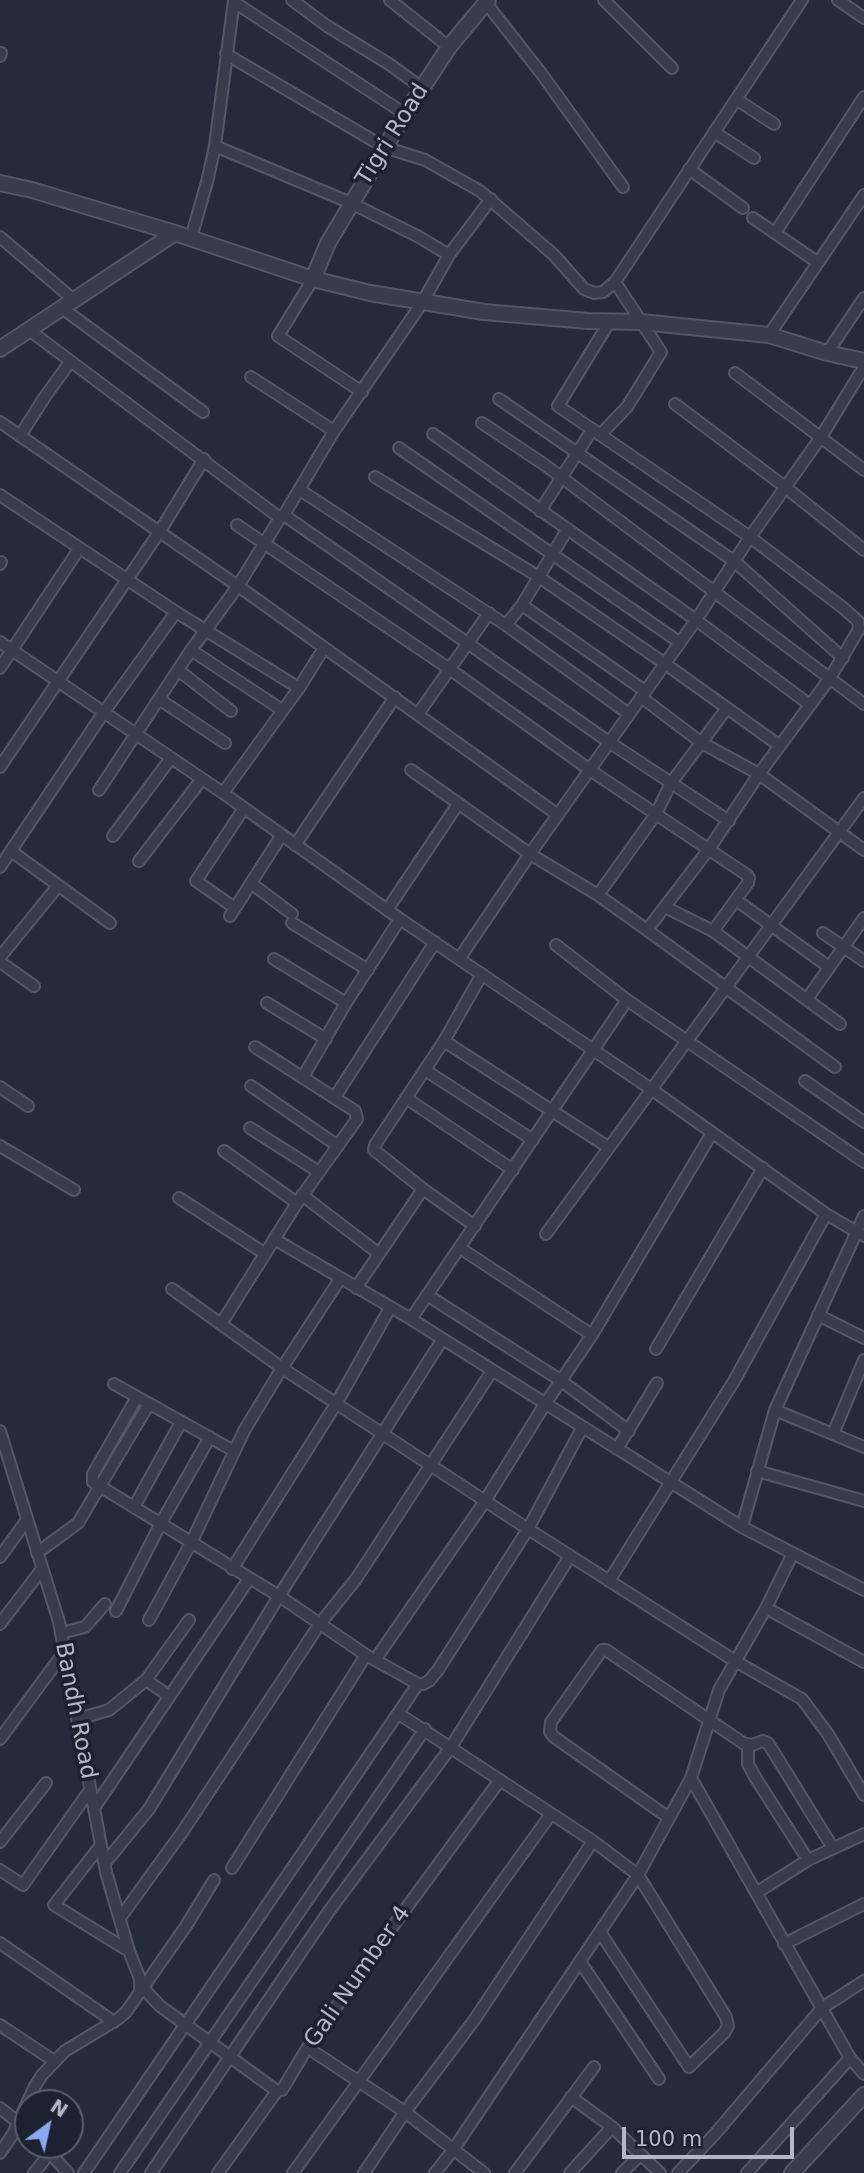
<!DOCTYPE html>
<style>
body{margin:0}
#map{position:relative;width:864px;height:2173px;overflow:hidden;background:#242b3a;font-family:"DejaVu Sans",sans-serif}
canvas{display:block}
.north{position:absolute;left:14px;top:2089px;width:70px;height:70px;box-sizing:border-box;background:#1d2230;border:2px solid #595e6c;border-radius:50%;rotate:33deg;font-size:19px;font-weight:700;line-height:28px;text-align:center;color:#b3b8c6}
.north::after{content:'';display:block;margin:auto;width:24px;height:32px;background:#8da7f2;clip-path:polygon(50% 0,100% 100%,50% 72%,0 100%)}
.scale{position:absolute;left:622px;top:2127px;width:172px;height:32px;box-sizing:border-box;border:4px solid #b3b8c6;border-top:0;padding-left:9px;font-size:21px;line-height:24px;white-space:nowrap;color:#b3b8c6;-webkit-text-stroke:5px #1d2230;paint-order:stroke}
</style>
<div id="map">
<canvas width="864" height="2173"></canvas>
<div class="north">N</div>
<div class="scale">100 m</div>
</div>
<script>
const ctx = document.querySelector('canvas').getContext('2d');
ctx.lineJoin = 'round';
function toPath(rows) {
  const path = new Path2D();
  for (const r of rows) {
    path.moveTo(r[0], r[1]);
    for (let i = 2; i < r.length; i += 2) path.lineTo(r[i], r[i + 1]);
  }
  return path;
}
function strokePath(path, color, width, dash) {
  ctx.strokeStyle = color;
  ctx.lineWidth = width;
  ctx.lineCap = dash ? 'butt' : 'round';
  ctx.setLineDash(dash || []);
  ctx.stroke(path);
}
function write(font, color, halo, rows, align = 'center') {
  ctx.font = font + ' "DejaVu Sans",sans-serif';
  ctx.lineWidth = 7;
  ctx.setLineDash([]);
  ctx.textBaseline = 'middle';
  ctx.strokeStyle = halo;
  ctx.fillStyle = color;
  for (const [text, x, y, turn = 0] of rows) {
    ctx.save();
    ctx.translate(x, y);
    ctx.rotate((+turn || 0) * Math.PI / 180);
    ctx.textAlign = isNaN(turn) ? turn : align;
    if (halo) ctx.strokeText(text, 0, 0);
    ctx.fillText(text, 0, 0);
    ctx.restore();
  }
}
const minor = toPath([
 [292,0,327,26,389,64,422,88],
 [390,0,449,47],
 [604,0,672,68],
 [838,0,864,18],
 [234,2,405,114],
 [486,3,541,73,623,187],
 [226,54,384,147,425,160,480,191,554,255,584,289,594,293,603,292,615,282],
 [0,56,1,53],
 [736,99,774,124],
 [714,132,754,158],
 [215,146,351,203,419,237,449,255],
 [689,169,743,208],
 [753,218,817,262],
 [775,233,864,97],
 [0,237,74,300],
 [191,238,207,182,215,146,234,0],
 [313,279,278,336,362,392],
 [62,308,203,412],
 [610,321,558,406,750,537,842,607,858,621,859,629,830,678,759,774,709,849,647,930],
 [29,330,280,518,284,515,609,742,729,821],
 [769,335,864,195],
 [827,353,864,298],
 [735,373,864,470],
 [251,377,334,431],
 [499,399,734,561,843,658],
 [675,404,785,487,864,550],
 [0,422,238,586,558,815],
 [482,423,545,465,864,704],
 [433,434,696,620,810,705],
 [600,435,627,407,661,352,615,282,802,0],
 [20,436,44,398,70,362],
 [399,448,679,642],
 [375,477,539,577,664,663,780,746],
 [300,490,506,625,629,714],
 [0,495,176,612],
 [540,511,592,430],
 [284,515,334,431,422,303,449,255,491,199],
 [237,525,451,670,590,770,747,875,749,878,748,883,713,931],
 [0,564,1,562],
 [522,605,645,691],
 [506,625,522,605,567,530],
 [0,642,223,793,400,919,651,1089,826,1214,864,1236],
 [191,650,282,710],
 [0,668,79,549],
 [178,670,231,711],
 [641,697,702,743,759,774,864,850],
 [159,699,225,743],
 [418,714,489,613],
 [0,767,160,531,204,459],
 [411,770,530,854,598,895,647,930,835,1067],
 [99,790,191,650,238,586,280,518],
 [223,793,299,688,324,648],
 [113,836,171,758],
 [295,845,395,697],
 [11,851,110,923],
 [139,861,202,779],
 [0,867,104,712,176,612,299,688],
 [251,883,292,914],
 [598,895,656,814,671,783,727,708],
 [736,900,829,967],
 [665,907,713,931,840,1024],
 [235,908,196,881,244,808],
 [387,910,458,804],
 [230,916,281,836],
 [292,923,368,970],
 [823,933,864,961],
 [556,945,627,1000,864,1162],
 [0,957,58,886],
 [274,959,346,1003],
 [459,959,530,854,696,620,750,537,821,437,864,367],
 [0,962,34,986],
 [807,999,864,918],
 [267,1003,326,1039],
 [444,1041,608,1147],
 [425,1070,533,1140],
 [303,1077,346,1003,400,919],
 [805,1081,864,1122],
 [251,1086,338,1146],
 [0,1087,28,1106],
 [335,1097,435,942],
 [406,1098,513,1170],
 [250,1128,319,1172],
 [0,1146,74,1190],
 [224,1151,297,1203],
 [302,1195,378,1253],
 [179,1198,264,1253],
 [475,1226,423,1189,374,1150,375,1145,444,1041,482,974],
 [546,1234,864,798],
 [274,1239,411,1319,742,1527,864,1590],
 [460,1248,592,1335],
 [356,1288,423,1189],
 [172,1289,282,1368,528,1529,735,1661,802,1699,828,1734,864,1795],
 [427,1295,560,1380,629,1431],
 [818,1315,864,1338],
 [411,1319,627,1000],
 [221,1324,297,1203,357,1119,355,1111,255,1047],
 [656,1349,763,1168],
 [114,1384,234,1451],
 [137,1397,93,1474,93,1482,279,1596,366,1655,418,1684,423,1684,429,1681,438,1670,528,1529,582,1428],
 [775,1410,864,1447],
 [0,1431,59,1622,106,1872,129,1951,140,1979,140,1993],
 [833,1434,864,1360],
 [617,1449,657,1383],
 [757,1471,864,1501],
 [134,1507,181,1422],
 [742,1527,775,1410,864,1216],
 [37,1553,78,1523,149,1404],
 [0,1557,27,1520],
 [232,1569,336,1404,390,1308],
 [609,1581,734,1381,826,1214],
 [766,1608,864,1662],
 [116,1611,161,1523,210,1437],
 [149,1620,191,1543,244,1431,282,1368,340,1279],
 [0,1624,42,1569],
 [61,1633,85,1627,105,1604],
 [375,1660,485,1501,545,1404,592,1335,712,1133],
 [146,1680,169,1696],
 [399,1714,593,1841,638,1875,726,2017,728,2026,724,2033,689,2067,600,1932],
 [78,1719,109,1710,146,1680,189,1620],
 [0,1739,65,1651],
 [748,1745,748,1764,755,1777,808,1860],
 [691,1778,850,2058,747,2173],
 [94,1808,249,1579],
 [669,1818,554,1737,550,1732,551,1722,602,1650,606,1650,743,1743,752,1745,763,1741,768,1743,833,1848],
 [0,1842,46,1783],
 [101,1845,54,1905,129,1951],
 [105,1863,149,1809,279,1596,442,1340],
 [232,1868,366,1655],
 [0,1870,23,1885,90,1790],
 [756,1893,808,1860,864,1834],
 [120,1918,183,1831,319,1625,356,1579,492,1371],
 [0,1943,114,2022],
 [784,1944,864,1904],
 [581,1963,659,2079],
 [144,1989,160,2006,277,2091],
 [0,2025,54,2061],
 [308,2048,405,2112,484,2173],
 [850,2058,864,2074],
 [0,2108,28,2130],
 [612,2127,660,2173],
 [43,2145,68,2173],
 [0,2153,13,2134,35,2086,42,2075,65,2051,118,2019,126,2012,186,1926,214,1880],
 [34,2173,50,2153],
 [84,2173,418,1684],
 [120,2173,425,1729],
 [151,2173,329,1911,451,1747,570,1556],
 [218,2173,277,2091,282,2090,306,2050,388,1933,500,1780],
 [293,2173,551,1814],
 [364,2173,405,2112,475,2019,593,1841],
 [435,2173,453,2150,638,1875,691,1778,719,1690,766,1608,793,1553],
 [515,2173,594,2067],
 [570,2173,612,2127,571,2097],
 [622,2173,640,2155],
 [678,2173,715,2134,822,2008,864,1981]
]);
const tertiary = toPath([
 [0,183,32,190,175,233,313,279,370,293,484,312,588,321,641,322,769,335,827,353,864,361],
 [313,279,328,243,405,114,449,47,488,0],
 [0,349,175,233],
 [792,2173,864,2095]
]);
const streetNames = [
 ["Tigri Road",393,135,-58],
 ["Bandh Road",75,1711,79],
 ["Gali Number 4",358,1977,-55]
];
strokePath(minor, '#535866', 14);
strokePath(tertiary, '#535866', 18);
strokePath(minor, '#383d4b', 10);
strokePath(tertiary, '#383d4b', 14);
write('23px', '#b3b8c6', '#1d2230', streetNames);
</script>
